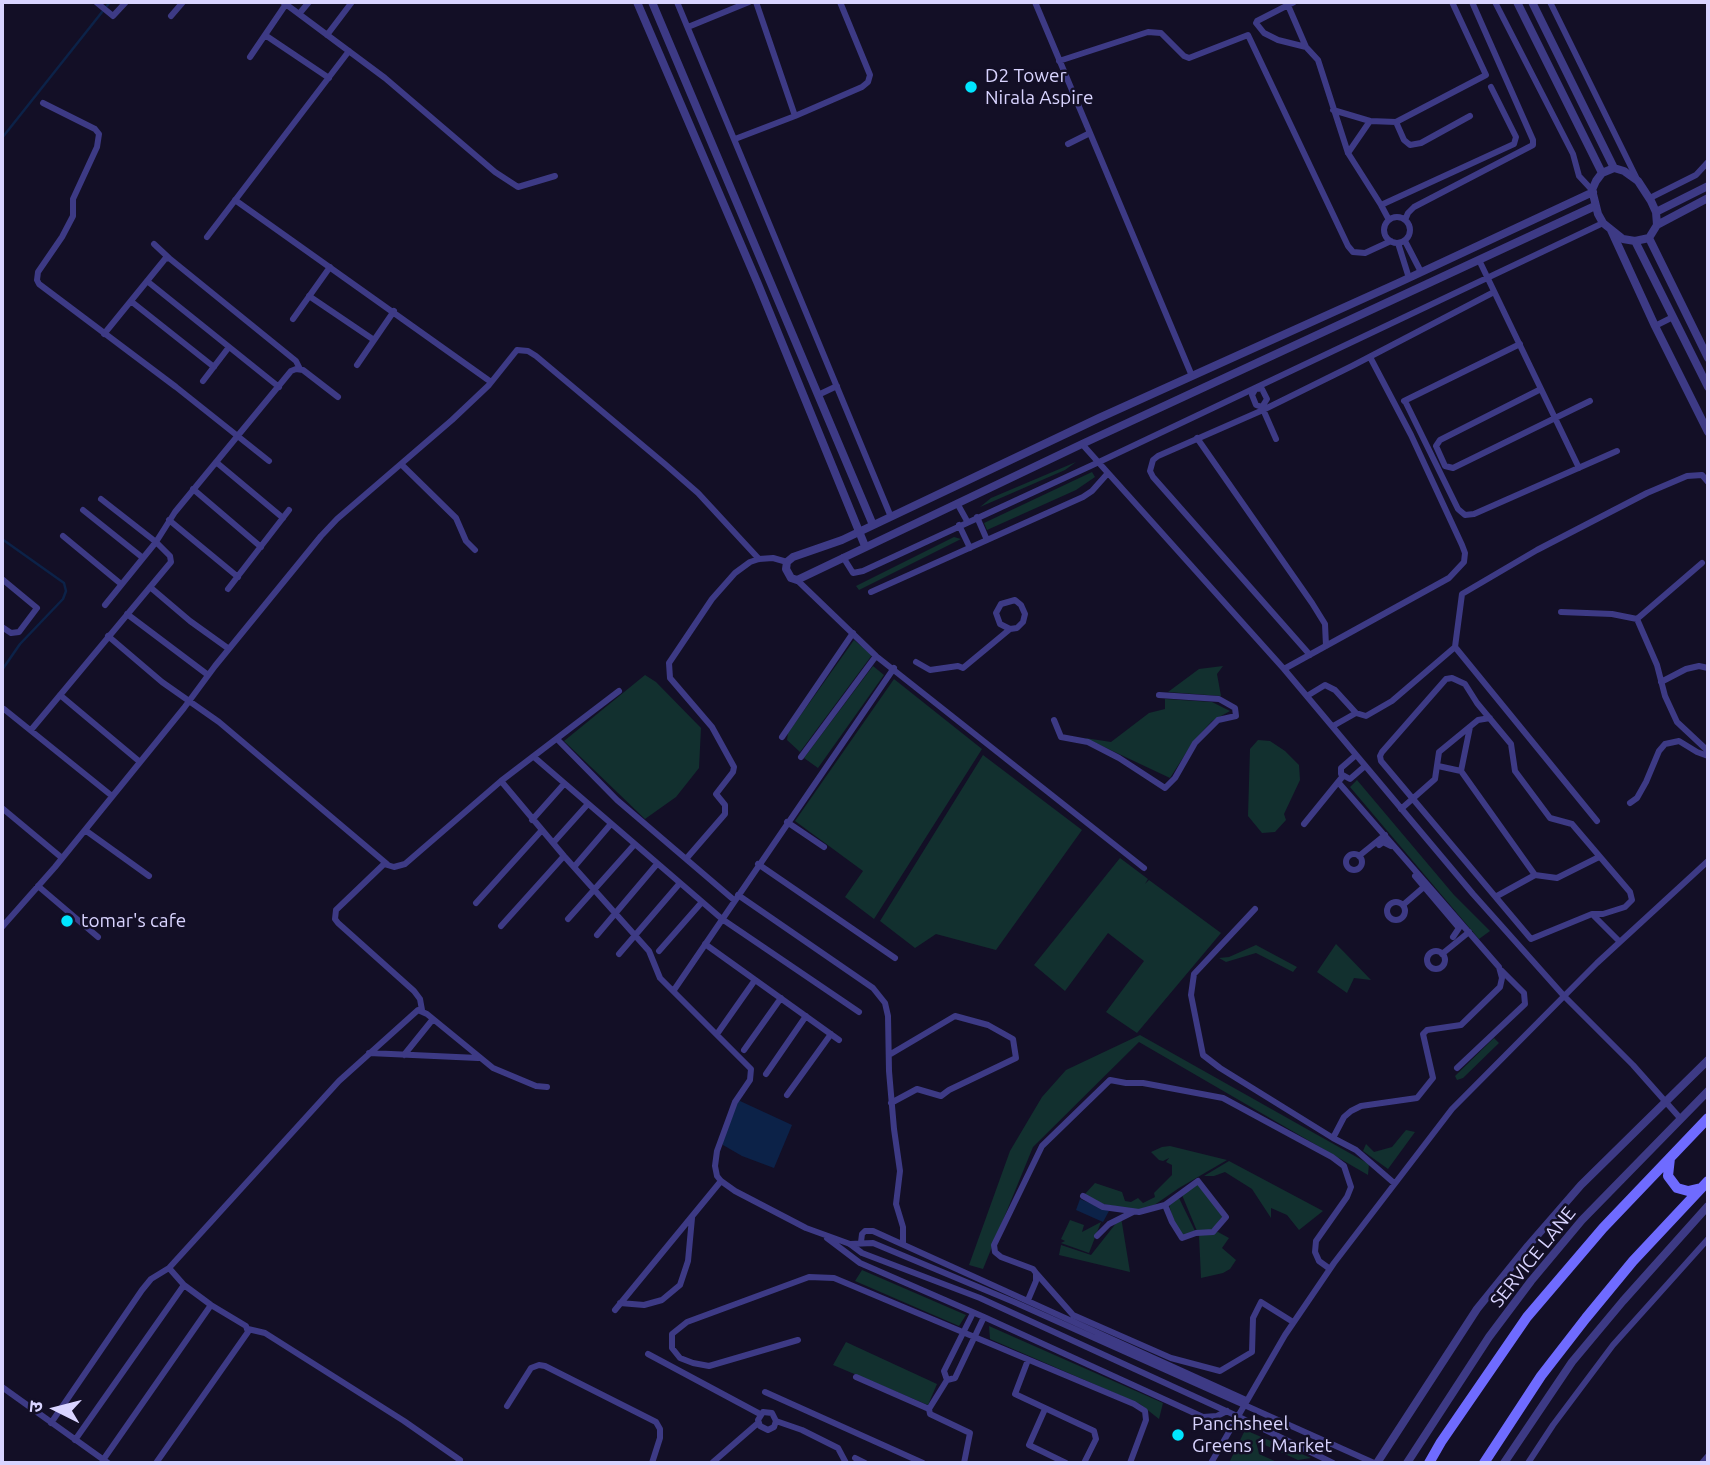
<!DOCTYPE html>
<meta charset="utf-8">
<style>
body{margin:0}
#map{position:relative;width:1710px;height:1465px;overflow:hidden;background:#130f26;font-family:Ubuntu,"Noto Sans Devanagari",sans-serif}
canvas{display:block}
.frame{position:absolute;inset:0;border:4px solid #d9d4ff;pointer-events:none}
.north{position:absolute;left:21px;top:1374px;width:70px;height:70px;-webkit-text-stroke:5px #130f26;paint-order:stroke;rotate:276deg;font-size:19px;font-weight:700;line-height:28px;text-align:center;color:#d9d4ff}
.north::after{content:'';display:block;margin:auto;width:24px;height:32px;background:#d9d4ff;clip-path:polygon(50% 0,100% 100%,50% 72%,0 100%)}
</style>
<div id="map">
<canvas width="1710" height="1465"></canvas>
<div class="frame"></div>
<div class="north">उ</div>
</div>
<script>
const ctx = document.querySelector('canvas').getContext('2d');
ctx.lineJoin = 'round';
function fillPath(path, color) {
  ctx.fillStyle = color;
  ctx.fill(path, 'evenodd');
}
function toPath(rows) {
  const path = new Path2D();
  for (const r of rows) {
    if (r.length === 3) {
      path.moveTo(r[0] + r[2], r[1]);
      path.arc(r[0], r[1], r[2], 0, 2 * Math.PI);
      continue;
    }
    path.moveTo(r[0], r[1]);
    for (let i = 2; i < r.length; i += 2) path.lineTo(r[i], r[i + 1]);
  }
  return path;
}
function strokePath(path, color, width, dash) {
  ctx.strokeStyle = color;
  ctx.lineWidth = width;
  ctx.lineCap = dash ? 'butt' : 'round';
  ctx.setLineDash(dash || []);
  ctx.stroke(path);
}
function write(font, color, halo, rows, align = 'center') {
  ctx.font = font + ' Ubuntu,sans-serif';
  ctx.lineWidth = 5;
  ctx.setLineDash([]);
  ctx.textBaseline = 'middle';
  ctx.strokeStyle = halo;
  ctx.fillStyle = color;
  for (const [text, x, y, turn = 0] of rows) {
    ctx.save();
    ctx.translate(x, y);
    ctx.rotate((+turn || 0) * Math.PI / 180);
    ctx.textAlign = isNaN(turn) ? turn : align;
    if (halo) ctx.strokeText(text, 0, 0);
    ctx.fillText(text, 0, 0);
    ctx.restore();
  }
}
const green = toPath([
 [1076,462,1065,470,980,507,991,498],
 [1092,472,1095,477,1076,490,987,530,984,523],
 [954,537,961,539,859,590,856,586],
 [854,640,872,655,800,752,787,740,788,733],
 [873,666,884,675,818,768,804,758],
 [1223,666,1217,674,1221,696,1168,692,1199,669],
 [645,675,656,682,701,728,699,768,676,797,645,819,564,741],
 [894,679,982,749,874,919,845,897,863,871,795,821],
 [1165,699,1212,702,1230,711,1212,721,1193,742,1170,778,1085,738,1111,742,1149,713,1165,709],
 [1258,740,1270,741,1285,751,1299,765,1300,780,1284,814,1286,820,1275,832,1262,833,1248,816,1250,749],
 [983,755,1082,830,996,950,936,934,915,948,880,921],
 [1357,780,1454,895,1490,931,1479,939,1350,787],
 [1120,858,1148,879,1145,884,1149,880,1221,933,1137,1033,1106,1012,1144,961,1108,933,1065,991,1034,965],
 [1336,944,1343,951,1371,980,1354,978,1347,993,1317,972],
 [1256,945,1297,967,1293,972,1256,953,1226,962,1219,958,1229,957],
 [1140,1035,1369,1164,1368,1175,1139,1042,1033,1147,983,1269,969,1265,1010,1151,1042,1097,1066,1070],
 [1494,1038,1499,1043,1463,1078,1457,1080,1455,1076],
 [1406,1130,1415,1132,1388,1169,1363,1151,1366,1144,1374,1152,1392,1147],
 [1170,1146,1227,1160,1179,1188,1150,1208,1135,1210,1103,1204,1084,1195,1095,1183,1122,1192,1125,1201,1131,1202,1138,1198,1143,1203,1155,1197,1154,1193,1172,1175,1172,1165,1166,1162,1169,1158,1163,1161,1159,1160,1151,1152,1162,1147],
 [1229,1161,1323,1211,1299,1230,1287,1215,1271,1208,1271,1218,1252,1189,1225,1172,1214,1176,1204,1176],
 [1198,1182,1224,1218,1211,1230,1197,1231,1182,1195],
 [1179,1198,1195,1231,1183,1236,1174,1224,1169,1204],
 [1121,1217,1130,1272,1059,1255,1061,1245,1091,1255],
 [1070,1220,1084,1225,1082,1232,1101,1222,1089,1253,1061,1243,1065,1241,1061,1239],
 [1218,1232,1229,1238,1222,1248,1236,1260,1230,1269,1223,1273,1201,1278,1199,1235],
 [862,1270,966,1315,959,1326,855,1281],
 [989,1326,1163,1403,1159,1419,1140,1404,990,1339],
 [846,1342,937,1384,928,1405,833,1365],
 [1245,1430,1311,1458,1298,1460,1256,1441,1259,1454,1279,1463,1229,1463]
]);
const water = toPath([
 [740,1101,792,1125,774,1168,742,1156,723,1145,722,1139,736,1102],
 [1080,1199,1109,1211,1103,1222,1076,1210]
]);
const stream = toPath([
 [2,138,110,2],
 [2,539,64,583,66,591,63,599,20,644,2,670]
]);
const minor = toPath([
 [96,2,113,16,126,2],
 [283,2,385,78,495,172,518,187,555,176],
 [677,2,891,517],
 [756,2,795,116,862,87,868,82,870,75,840,2],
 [1035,2,1192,376],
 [1294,2,1257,21,1256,23,1264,33,1278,40,1306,47,1318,60,1348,153,1381,205],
 [1495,2,1573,154,1579,176,1592,190],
 [1550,2,1637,179],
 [1287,3,1306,47],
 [299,14,309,2],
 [171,16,183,2],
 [688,27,749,2],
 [265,35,329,78],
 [327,35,352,2],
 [250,57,286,4],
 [1059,61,1148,32,1161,33,1184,56,1189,58,1248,35,1348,246,1353,252,1365,253,1391,241],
 [43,103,95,129,99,134,97,147,73,199,73,216,62,237,38,272,37,280,39,284,176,387,269,461],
 [1333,110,1370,121],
 [1396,122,1486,75,1452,2],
 [735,139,795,116],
 [1068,144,1090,133],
 [1348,153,1370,121,1396,122,1404,140,1410,145,1421,143,1470,116],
 [1650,198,1696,175,1708,162],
 [235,200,491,382],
 [1397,230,13],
 [1389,220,1381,205,1514,144,1516,137,1491,87],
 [1405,220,1408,213,1414,207,1533,145,1533,140,1472,2],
 [207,237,349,51],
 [1405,241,1421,272],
 [1398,243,1409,278],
 [154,244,169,258],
 [1479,260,1579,468],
 [147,281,279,387],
 [309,296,374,340],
 [132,302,214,367],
 [293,319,330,267],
 [1655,326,1673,317],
 [104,334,165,259,169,258,296,361,300,369],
 [357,365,394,311],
 [203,381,229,347],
 [1256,388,1262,389,1267,399,1262,407],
 [1256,388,1252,395,1256,405,1262,407],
 [1541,389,1440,440,1436,446,1445,466,1453,468,1590,401],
 [818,395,837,386],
 [1404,401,1520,344],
 [1405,401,1458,509,1465,515,1474,514,1617,451],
 [1262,407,1276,439],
 [1197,438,1312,603,1325,624,1326,646],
 [1082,444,1284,669,1473,894,1564,996,1633,1065,1680,1118],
 [216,462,283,518],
 [402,465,456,518,466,541,475,550],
 [193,489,261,547],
 [957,503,967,521],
 [83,510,143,558],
 [977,517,987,540],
 [169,520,238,577],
 [959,525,970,548],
 [63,536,121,584],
 [843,557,853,573,863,571,1099,462,1603,223],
 [2,579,37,608,19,632,11,633,2,627],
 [797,580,876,656,1144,868],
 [150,587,190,621,229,649],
 [228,589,289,510],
 [871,592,1083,497,1092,491,1108,473],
 [105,605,156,542,175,512,291,371,296,369,303,370,338,397],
 [1561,612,1612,614,1637,619,1657,665,1665,696,1677,722,1708,751],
 [127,614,208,675],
 [1637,619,1702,563],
 [108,636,162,682,219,722,387,864],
 [1310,655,1153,477,1150,471,1153,460,1158,456,1263,410,1352,366,1494,292],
 [916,662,930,670,958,666,963,668,1010,629,1017,628,1023,622,1025,614,1021,605,1015,600,1001,604,996,613,1000,624,1010,629],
 [1284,669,1449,578,1464,562,1465,553,1462,545,1411,435,1370,357],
 [1661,682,1686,669,1699,666,1708,668],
 [60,695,140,762],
 [1307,696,1325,685,1335,690,1356,713,1366,716,1392,701,1455,647],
 [4,709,112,796],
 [1054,720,1061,737,1088,742,1119,758,1165,788,1175,778,1195,743,1218,720,1236,716,1235,708,1219,699,1159,695],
 [1333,726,1356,713],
 [1470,727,1461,771,1535,875,1557,878,1599,857],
 [31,730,171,562,170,556,156,542,101,499],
 [782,737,853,633],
 [557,739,617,800,734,900],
 [1356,755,1341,768,1341,774,1350,779,1365,766],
 [534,757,722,919,859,1012],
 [801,757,876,656],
 [1438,766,1461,771],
 [501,781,564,856,649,951,660,978,751,1069,750,1080,735,1102,717,1151,715,1166,717,1176,721,1181,735,1191,806,1228,850,1244,862,1253,980,1298,1237,1416,1333,1463],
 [1630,803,1637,798,1646,782,1659,751,1665,744,1679,741,1697,752,1708,756],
 [2,808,62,858],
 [1401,809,1435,779,1439,752,1478,720,1490,718],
 [532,820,564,784],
 [1597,821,1455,647,1462,594,1537,550,1647,493,1687,476,1702,475,1708,482],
 [787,822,824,847],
 [1304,824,1343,776],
 [85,830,149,876],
 [553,843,587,805],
 [1379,845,1383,842,1391,846],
 [1354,862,8],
 [1359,856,1385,835],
 [686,859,725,814,725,805,716,794,733,772,734,767,712,727,670,678,669,663,712,599,735,573,750,562,759,559,773,558,787,562],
 [758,864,895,958],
 [574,867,610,825],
 [1415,876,1459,928,1453,937],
 [38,886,98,937],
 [738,895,873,988,885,1003,888,1016,889,1071,894,1129,900,1171,896,1204,903,1227,903,1243],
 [1497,896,1535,875],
 [1396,911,9],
 [476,903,542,830],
 [1403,905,1425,886],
 [1255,909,1194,974,1191,995,1203,1055,1220,1068,1333,1138,1356,1150,1394,1183],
 [1592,914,1603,914,1625,907,1632,900,1630,892,1572,824,1550,818,1515,771,1511,744,1477,703,1465,684,1452,678,1446,679,1382,752,1380,756,1381,761,1531,939,1592,914,1620,942],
 [568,919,634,845],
 [501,926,564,856],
 [2,927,55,867,184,708,215,666,321,536,337,519,452,420,489,385,517,350,528,351,536,356,666,465,698,493,759,559],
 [597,935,657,864],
 [705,944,839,1040],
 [659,951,702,902],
 [1436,960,9],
 [619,954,680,883],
 [1442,954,1469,932],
 [674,990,894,668],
 [422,1010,420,999,414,991,338,923,335,919,336,910,384,864,394,867,405,864,501,781,619,691],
 [717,1034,755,980],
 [744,1050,781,998],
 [369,1053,478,1058],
 [404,1055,433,1019],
 [889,1055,955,1016,988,1025,1013,1039,1016,1058,949,1090,941,1096,917,1089,891,1103],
 [1457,1068,1525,1004,1524,993,1502,971],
 [766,1074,806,1016],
 [787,1095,831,1034],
 [1333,1138,1344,1117,1351,1111,1361,1106,1417,1098,1433,1078,1423,1034,1427,1030,1461,1025,1500,987,1502,978,1499,967,1338,782],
 [1083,1196,1103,1207,1139,1212,1165,1205,1198,1181,1226,1217,1213,1232,1196,1233,1182,1238,1172,1222,1165,1205],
 [1097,1236,1109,1224,1133,1212],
 [827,1238,860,1263,984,1317,1203,1417,1217,1416,1227,1411],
 [861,1242,862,1234,865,1231,873,1231,1246,1400],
 [850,1244,873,1243,1014,1302,1374,1463],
 [1036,1273,1073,1315,1171,1358,1220,1371,1252,1352,1253,1318,1261,1302,1293,1322],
 [1028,1300,1036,1281,1036,1273,1033,1269,1001,1257,995,1252,994,1245,1042,1146,1110,1080,1126,1083,1143,1083,1223,1098,1332,1157,1344,1166,1351,1187,1347,1197,1316,1241,1315,1252,1319,1261,1330,1269],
 [620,1303,644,1305,662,1300,680,1285,688,1261,692,1218],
 [615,1310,721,1181],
 [248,1329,265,1333,404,1421,460,1460],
 [798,1340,709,1366,693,1363,680,1358,672,1348,672,1334,687,1322,809,1277,834,1278,1134,1404,1145,1411,1146,1420,1130,1463],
 [648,1354,760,1414],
 [1028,1360,1015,1394,1094,1431,1096,1439,1084,1463],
 [856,1377,929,1409],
 [947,1380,944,1371,973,1313],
 [2,1387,108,1463],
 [765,1392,923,1463],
 [507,1406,531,1368,539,1365,545,1366,656,1422,660,1429,660,1438,652,1463],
 [1045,1409,1029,1445,1066,1463],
 [776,1421,774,1427,768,1430,760,1426,758,1420,763,1412,772,1413,776,1421,802,1430,838,1448,846,1463],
 [51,1423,142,1290,151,1279,169,1268],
 [75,1440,184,1285],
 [855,1458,865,1463],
 [103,1460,211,1305],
 [156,1463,248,1332,246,1326,211,1305,184,1285,169,1268,339,1081,418,1010,427,1014,493,1068,536,1086,547,1087],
 [712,1463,758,1423],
 [964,1463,970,1433,930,1414,929,1409,947,1380,955,1378,984,1317],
 [1211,1463,1285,1335,1334,1263,1452,1109,1597,963,1708,861],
 [1528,1463,1553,1425,1613,1345,1708,1239],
 [1702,1463,1708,1456]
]);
const tertiary = toPath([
 [637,2,758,284,865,546],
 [652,2,873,525],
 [1517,2,1602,173],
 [1532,2,1614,168],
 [1614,168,1624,171,1638,181,1651,201,1656,212,1657,225,1649,238,1635,241,1623,239,1603,223,1598,214,1592,190,1596,181,1602,173,1614,168],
 [1593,192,1398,283,1099,418,842,540,793,557,787,562,786,569,791,578,797,580,1082,444,1595,206],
 [1656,212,1708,186],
 [1657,225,1708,198],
 [1611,230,1655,326,1708,432],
 [1649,238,1708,358],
 [1635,241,1708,387],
 [1377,1463,1477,1309,1528,1246,1581,1185,1708,1060],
 [1407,1463,1489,1337,1531,1281,1582,1220,1708,1091],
 [1504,1463,1572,1362,1623,1301,1708,1206]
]);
const secondary = toPath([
 [1670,1158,1668,1176,1677,1188,1688,1191,1701,1188],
 [1429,1463,1441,1442,1527,1317,1603,1228,1708,1118],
 [1484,1463,1541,1376,1586,1318,1633,1261,1708,1181]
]);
const markers = [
 [971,87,7,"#00e5ff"],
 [67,921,7,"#00e5ff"],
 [1178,1435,7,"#00e5ff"]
];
const poiNames = [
 ["D2 Tower",985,76],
 ["Nirala Aspire",985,98],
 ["tomar's cafe",81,921],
 ["Panchsheel",1192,1424],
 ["Greens 1 Market",1192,1446]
];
const streetNames = [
 ["SERVICE LANE",1533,1257,-51]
];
fillPath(green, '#12302f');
fillPath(water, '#0c2248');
strokePath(stream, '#0c2248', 2.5);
strokePath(minor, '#3d3a85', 6);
strokePath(tertiary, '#3d3a85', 8);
strokePath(secondary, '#6f6bff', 10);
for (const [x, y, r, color] of markers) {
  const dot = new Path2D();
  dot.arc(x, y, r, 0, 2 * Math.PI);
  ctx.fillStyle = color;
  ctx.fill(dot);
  strokePath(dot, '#130f26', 2.5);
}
write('19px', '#d9d4ff', '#130f26', poiNames, 'left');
write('19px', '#d9d4ff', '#130f26', streetNames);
</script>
